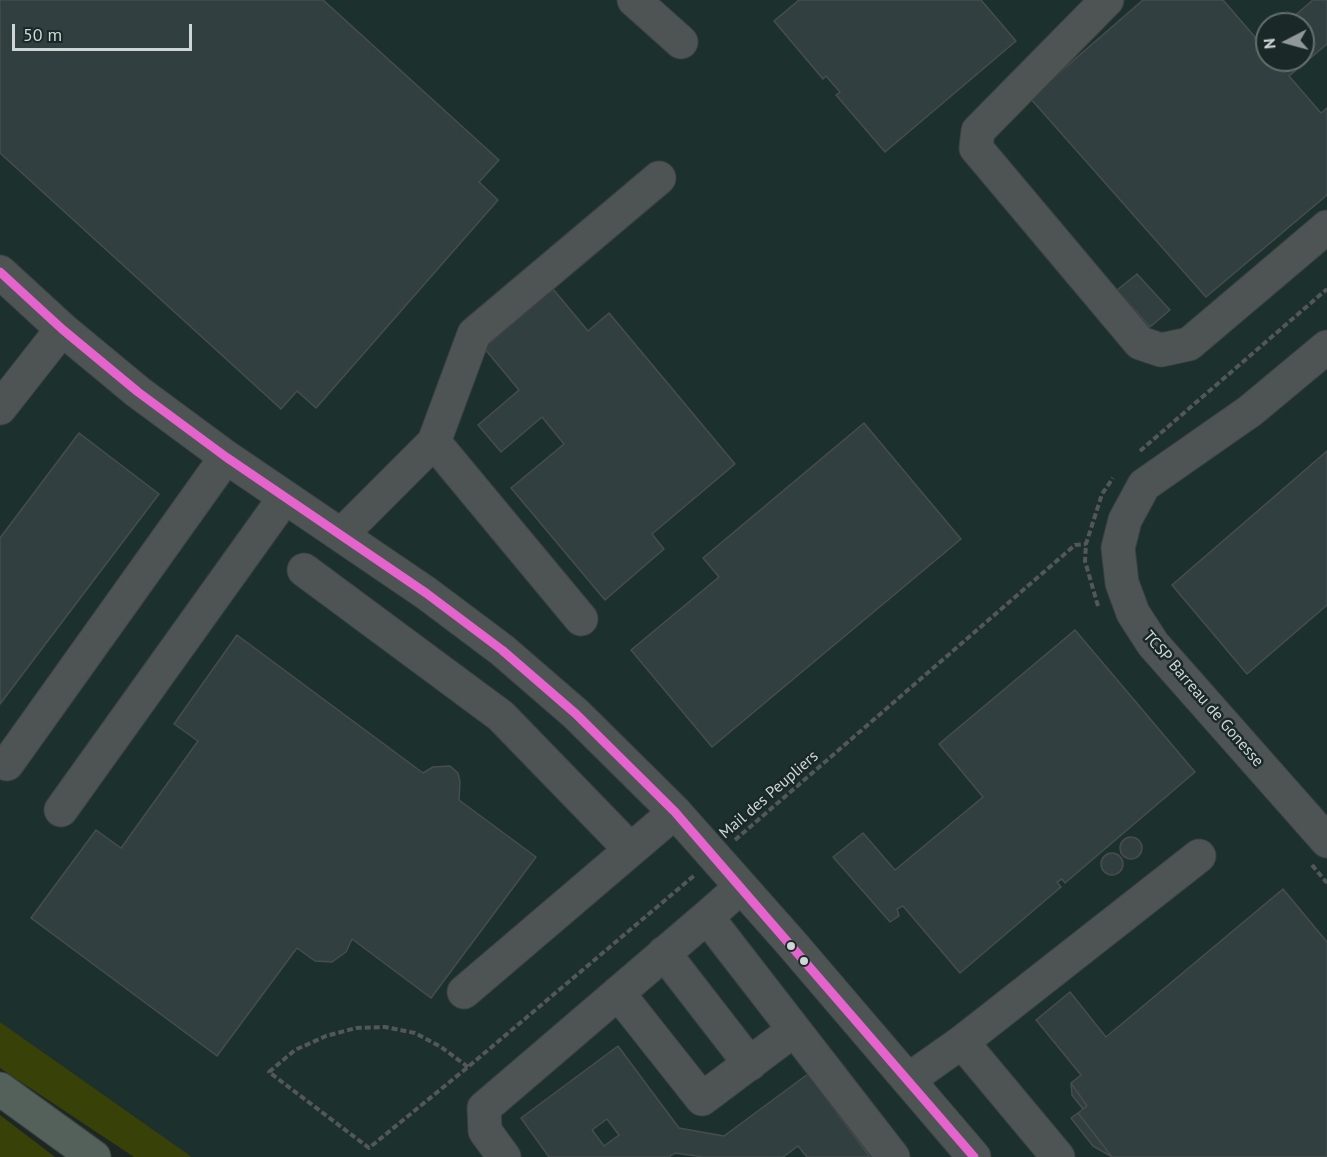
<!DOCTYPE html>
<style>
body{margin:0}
#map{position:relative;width:1327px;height:1157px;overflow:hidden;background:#1e2624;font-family:"PT Sans",sans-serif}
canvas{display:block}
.north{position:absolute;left:1255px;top:12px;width:60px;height:60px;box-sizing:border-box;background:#1a2927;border:2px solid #626f6d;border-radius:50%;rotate:264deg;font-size:16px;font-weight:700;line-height:24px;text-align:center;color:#ced7d6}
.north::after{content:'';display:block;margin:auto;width:21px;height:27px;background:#909998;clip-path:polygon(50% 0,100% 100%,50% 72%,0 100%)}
.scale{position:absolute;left:12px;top:24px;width:180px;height:27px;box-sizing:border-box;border:3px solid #ced7d6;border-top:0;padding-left:8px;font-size:18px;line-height:21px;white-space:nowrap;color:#ced7d6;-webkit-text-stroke:4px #1a2927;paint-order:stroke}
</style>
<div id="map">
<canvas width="1327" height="1157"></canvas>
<div class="north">N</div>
<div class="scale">50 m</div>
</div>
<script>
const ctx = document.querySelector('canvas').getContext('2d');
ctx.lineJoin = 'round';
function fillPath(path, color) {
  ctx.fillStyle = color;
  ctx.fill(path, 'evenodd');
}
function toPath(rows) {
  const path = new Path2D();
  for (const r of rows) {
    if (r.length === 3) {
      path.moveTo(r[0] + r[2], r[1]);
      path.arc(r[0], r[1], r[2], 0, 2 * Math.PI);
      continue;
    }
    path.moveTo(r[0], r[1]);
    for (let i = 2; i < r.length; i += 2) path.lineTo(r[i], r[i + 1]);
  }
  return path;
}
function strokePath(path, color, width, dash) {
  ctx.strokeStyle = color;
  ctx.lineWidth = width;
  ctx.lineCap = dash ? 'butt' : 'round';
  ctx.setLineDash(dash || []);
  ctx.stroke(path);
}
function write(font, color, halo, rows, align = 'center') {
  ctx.font = font + ' "PT Sans",sans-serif';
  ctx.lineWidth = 5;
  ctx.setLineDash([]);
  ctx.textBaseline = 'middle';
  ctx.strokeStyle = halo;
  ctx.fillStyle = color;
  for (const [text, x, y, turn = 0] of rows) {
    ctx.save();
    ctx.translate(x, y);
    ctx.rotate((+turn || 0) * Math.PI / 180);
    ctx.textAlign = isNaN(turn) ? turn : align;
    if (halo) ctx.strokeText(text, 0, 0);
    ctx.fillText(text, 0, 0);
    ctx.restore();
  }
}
const built = toPath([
 [0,0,1327,0,1327,1157,192,1157,0,1022],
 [1267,24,1303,24,1303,60,1267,60]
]);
const green = toPath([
 [0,1022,192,1157,134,1157,0,1068],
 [0,1115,55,1157,0,1157]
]);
const building = toPath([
 [0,0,323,0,499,160,479,182,498,200,316,408,297,391,281,409,0,153,0,0],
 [799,0,981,0,1016,41,885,152,836,95,840,92,826,76,823,79,774,21,799,0],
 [1143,0,1223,0,1261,44,1267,39,1267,60,1303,60,1303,24,1285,24,1313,0,1327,0,1327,44,1289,76,1321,113,1327,108,1327,195,1206,297,1030,98,1143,0],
 [1137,274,1170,310,1150,327,1117,290,1137,274],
 [553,289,588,331,609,313,735,464,652,534,664,549,605,600,511,488,564,444,542,417,501,452,478,425,519,390,484,348,553,289],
 [864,423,961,539,712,747,631,650,719,577,703,558,864,423],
 [79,433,159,494,0,704,0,538,79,433],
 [1327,451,1327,605,1247,674,1172,585,1327,451],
 [1075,630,1195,772,1065,883,1062,879,1057,882,1061,887,960,973,903,906,897,909,899,916,890,922,833,857,863,833,895,870,983,797,939,744,1075,630],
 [237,635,423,773,433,767,450,766,458,773,460,782,459,800,536,857,431,998,352,939,346,952,332,962,315,961,297,948,217,1056,31,918,96,830,121,848,198,741,174,724,237,635],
 [1131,848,11],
 [1112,864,11],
 [1283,889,1327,942,1327,1157,1112,1157,1078,1113,1087,1106,1071,1083,1081,1075,1036,1020,1070,992,1106,1037,1283,889],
 [618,1046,679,1128,724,1136,808,1074,870,1157,807,1157,798,1146,783,1157,703,1157,675,1153,669,1157,549,1157,521,1118,618,1046],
 [607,1119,619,1135,604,1146,592,1130,607,1119],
 [1071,1083,1087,1106,1083,1109,1072,1095,1071,1083],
 [1078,1113,1112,1157,1093,1146,1071,1118,1078,1113]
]);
const path = toPath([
 [1140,451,1327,289],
 [1098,606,1085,561,1086,544,1102,494,1113,478],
 [735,840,1075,545,1086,544],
 [1312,865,1327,883],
 [468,1067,441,1047,415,1033,385,1027,356,1028,326,1036,295,1050,269,1072,369,1148,468,1067,696,874]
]);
const minor = toPath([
 [634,0,681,42],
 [1107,0,978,131,976,148,1140,343,1161,350,1189,344,1327,227],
 [0,272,62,329,138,392,226,457,426,593,502,650,576,714,675,812,792,944,974,1157],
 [1327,347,1250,411,1144,485,1125,520,1118,548,1122,583,1133,613,1153,644,1327,841],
 [0,408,62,329],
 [434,442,581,619],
 [342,534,434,442,474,334,659,178],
 [304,570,501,716,629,848],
 [7,764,226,457],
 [61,810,285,497],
 [741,887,707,917,893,1157],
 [664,953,750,1064],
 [464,992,675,812],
 [618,993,702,1099,794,1030],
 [962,1042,1058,1157],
 [908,1080,962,1042,1199,856],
 [504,1157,485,1131,484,1108,707,917]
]);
const highway = toPath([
 [0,1089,94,1157]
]);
const bus1 = toPath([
 [0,272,62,329,138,392,226,457,426,593,502,650,576,714,675,812,974,1157]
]);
const markers = [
 [791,946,5,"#ced7d6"],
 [804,961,5,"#ced7d6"]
];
const streetNames = [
 ["TCSP Barreau de Gonesse",1203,699,49],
 ["Mail des Peupliers",769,795,-41]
];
fillPath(built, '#1c312e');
fillPath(green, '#384108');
fillPath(building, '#323f40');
strokePath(building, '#464d4c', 1.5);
strokePath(minor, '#3b4241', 35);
strokePath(highway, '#3b4241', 35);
strokePath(path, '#535757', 4, [6, 3]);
strokePath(minor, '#4e5453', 33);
strokePath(highway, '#53615a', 33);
strokePath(bus1, '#e563cc', 9);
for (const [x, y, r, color] of markers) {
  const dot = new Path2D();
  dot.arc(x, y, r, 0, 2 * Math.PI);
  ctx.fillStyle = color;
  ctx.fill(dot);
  strokePath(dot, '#1a2927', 2);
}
write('16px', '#ced7d6', '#1a2927', streetNames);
</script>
